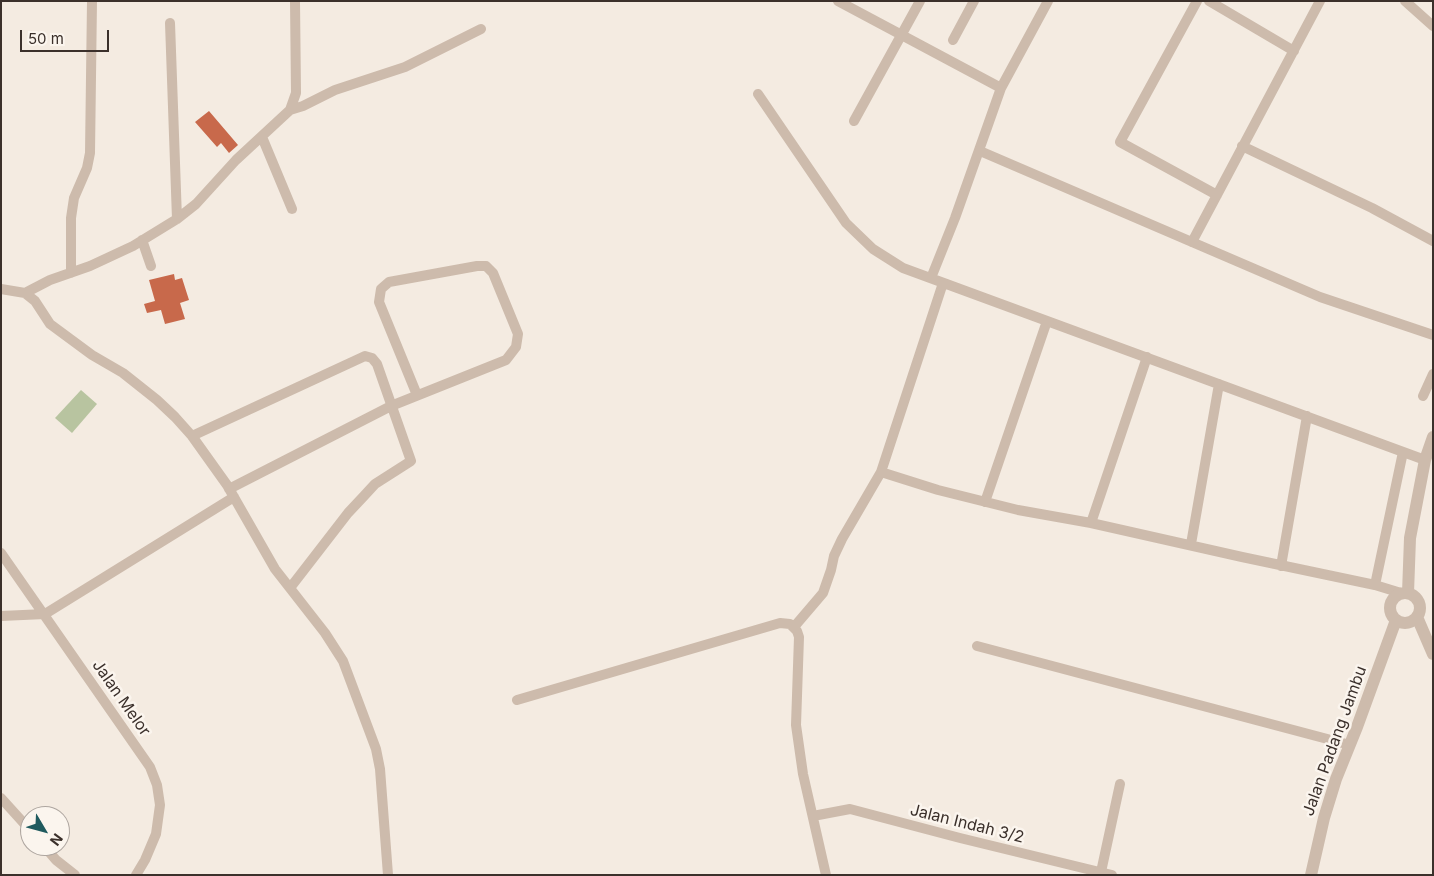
<!DOCTYPE html>
<style>
body{margin:0}
#map{position:relative;width:1434px;height:876px;overflow:hidden;background:#f4ebe1;font-family:Inter,sans-serif}
canvas{display:block}
.frame{position:absolute;inset:0;border:2px solid #3b302b;pointer-events:none}
.north{position:absolute;left:20px;top:806px;width:50px;height:50px;box-sizing:border-box;background:#fbf5ee;border:1px solid #aea6a0;border-radius:50%;rotate:127deg;font-size:14px;font-weight:700;line-height:20px;text-align:center;color:#3b302b}
.north::after{content:'';display:block;margin:auto;width:18px;height:22px;background:#1f5a5e;clip-path:polygon(50% 0,100% 100%,50% 72%,0 100%)}
.scale{position:absolute;left:20px;top:30px;width:89px;height:22px;box-sizing:border-box;border:2px solid #3b302b;border-top:0;padding-left:6px;font-size:15px;line-height:18px;white-space:nowrap;color:#3b302b;-webkit-text-stroke:4px #fbf5ee;paint-order:stroke}
</style>
<div id="map">
<canvas width="1434" height="876"></canvas>
<div class="frame"></div>
<div class="north">N</div>
<div class="scale">50 m</div>
</div>
<script>
const ctx = document.querySelector('canvas').getContext('2d');
ctx.lineJoin = 'round';
function fillPath(path, color) {
  ctx.fillStyle = color;
  ctx.fill(path, 'evenodd');
}
function toPath(rows) {
  const path = new Path2D();
  for (const r of rows) {
    if (r.length === 3) {
      path.moveTo(r[0] + r[2], r[1]);
      path.arc(r[0], r[1], r[2], 0, 2 * Math.PI);
      continue;
    }
    path.moveTo(r[0], r[1]);
    for (let i = 2; i < r.length; i += 2) path.lineTo(r[i], r[i + 1]);
  }
  return path;
}
function strokePath(path, color, width, dash) {
  ctx.strokeStyle = color;
  ctx.lineWidth = width;
  ctx.lineCap = dash ? 'butt' : 'round';
  ctx.setLineDash(dash || []);
  ctx.stroke(path);
}
function write(font, color, halo, rows, align = 'center') {
  ctx.font = font + ' Inter,sans-serif';
  ctx.lineWidth = 5;
  ctx.setLineDash([]);
  ctx.textBaseline = 'middle';
  ctx.strokeStyle = halo;
  ctx.fillStyle = color;
  for (const [text, x, y, turn = 0] of rows) {
    ctx.save();
    ctx.translate(x, y);
    ctx.rotate((+turn || 0) * Math.PI / 180);
    ctx.textAlign = isNaN(turn) ? turn : align;
    if (halo) ctx.strokeText(text, 0, 0);
    ctx.fillText(text, 0, 0);
    ctx.restore();
  }
}
const green = toPath([
 [81,390,97,404,72,433,55,418]
]);
const building = toPath([
 [209,111,238,145,229,153,221,143,217,147,195,122],
 [174,274,175,280,182,278,189,300,180,303,185,319,165,324,161,310,147,313,144,304,155,301,149,280]
]);
const minor = toPath([
 [838,1,1001,88],
 [1197,1,1120,142,1217,195],
 [1209,1,1294,51],
 [1405,1,1433,26],
 [170,23,177,219],
 [953,40,974,1],
 [758,94,846,223,873,249,903,268,1425,460],
 [290,110,303,106,335,90,405,67,481,29],
 [854,121,920,1],
 [262,137,292,209],
 [1242,146,1372,208,1433,241],
 [980,151,1320,297,1433,335],
 [142,240,151,266],
 [1192,242,1320,1],
 [71,273,71,218,74,198,87,168,90,153,92,1],
 [931,278,955,218,1001,88,1048,1],
 [1,289,25,293,35,301,50,324,92,355,123,373,157,400,175,417,192,436,227,485,275,569,325,633,343,661,376,749,380,769,388,875],
 [25,293,50,280,90,266,133,246,177,219,196,204,236,160,290,110,296,93,295,1],
 [1423,396,1433,374],
 [192,436,365,356,372,358,377,364,411,461,375,484,363,497,348,513,290,588],
 [881,472,938,490,1018,510,1091,523,1242,557,1375,585,1401,593],
 [229,489,391,406,506,360,516,347,518,334,493,273,486,266,477,266,389,282,381,289,379,302,417,395],
 [985,502,1047,321],
 [1091,523,1147,357],
 [1191,544,1219,384],
 [1,553,150,767,157,785,160,805,156,834,145,860,136,875],
 [1281,566,1307,416],
 [1375,585,1403,452],
 [1,616,45,614,234,497],
 [794,627,823,593,831,570,834,556,842,539,881,472,943,283],
 [977,646,1350,745],
 [517,700,780,623,790,624,797,631,799,637,796,725,803,774,826,875],
 [1,798,30,830],
 [813,816,850,809,960,838,1112,875],
 [44,846,56,860,75,875],
 [1101,872,1120,784]
]);
const tertiary = toPath([
 [1405,608,15],
 [1408,593,1410,538,1425,460,1433,437],
 [1417,617,1433,654],
 [1311,875,1324,818,1336,779,1357,727,1396,620]
]);
const streetNames = [
 ["Jalan Melor",121,698,55],
 ["Jalan Padang Jambu",1335,741,-70],
 ["Jalan Indah 3/2",967,824,14]
];
fillPath(green, '#b8c4a0');
fillPath(building, '#c8694b');
strokePath(minor, '#cdbbac', 10);
strokePath(tertiary, '#cdbbac', 12);
write('16px', '#3b302b', '#fbf5ee', streetNames);
</script>
